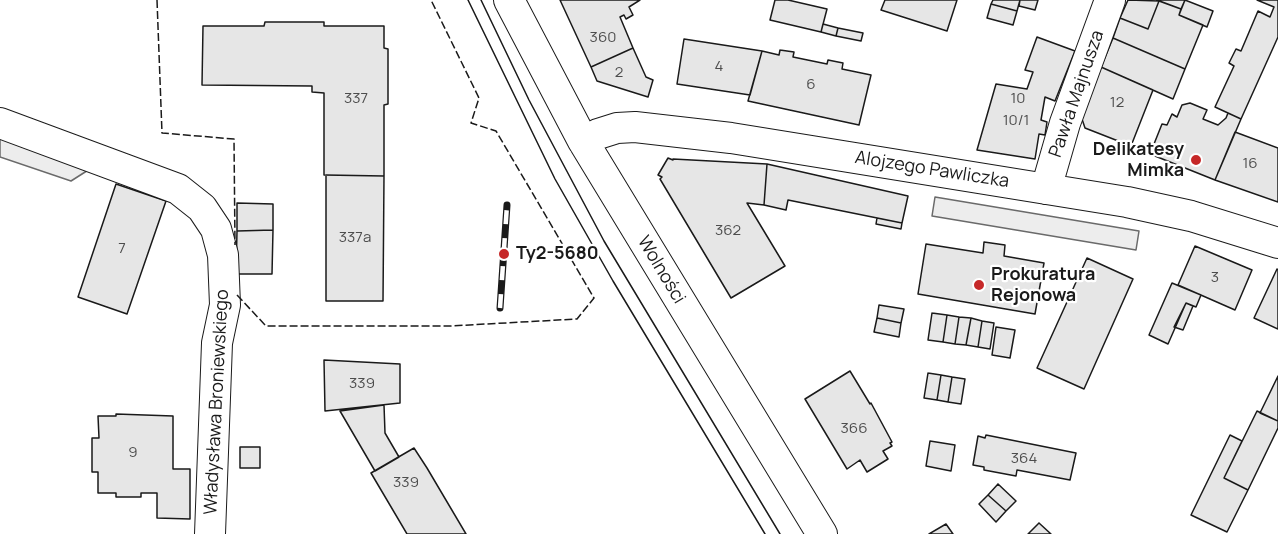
<!DOCTYPE html>
<meta charset="utf-8">
<style>
body{margin:0}
canvas{display:block;background:#fff}
</style>
<canvas width="1278" height="534"></canvas>
<script>
const ctx = document.querySelector('canvas').getContext('2d');
ctx.lineJoin = 'round';
function fillPath(path, color) {
  ctx.fillStyle = color;
  ctx.fill(path, 'evenodd');
}
function toPath(rows) {
  const path = new Path2D();
  for (const r of rows) {
    path.moveTo(r[0], r[1]);
    for (let i = 2; i < r.length; i += 2) path.lineTo(r[i], r[i + 1]);
  }
  return path;
}
function strokePath(path, color, width, dash) {
  ctx.strokeStyle = color;
  ctx.lineWidth = width;
  ctx.lineCap = dash ? 'butt' : 'round';
  ctx.setLineDash(dash || []);
  ctx.stroke(path);
}
function write(font, color, halo, rows, align = 'center') {
  ctx.font = font + ' Manrope,sans-serif';
  ctx.lineWidth = 4.5;
  ctx.setLineDash([]);
  ctx.textBaseline = 'middle';
  ctx.strokeStyle = halo;
  ctx.fillStyle = color;
  for (const [text, x, y, turn = 0] of rows) {
    ctx.save();
    ctx.translate(x, y);
    ctx.rotate((+turn || 0) * Math.PI / 180);
    ctx.textAlign = isNaN(turn) ? turn : align;
    if (halo) ctx.strokeText(text, 0, 0);
    ctx.fillText(text, 0, 0);
    ctx.restore();
  }
}
const parking = toPath([
 [0,135,93,167,71,181,0,157,0,135],
 [935,197,1139,231,1136,250,932,216,935,197]
]);
const building = toPath([
 [560,0,640,0,629,7,633,15,626,19,624,15,620,17,633,48,591,67,560,0],
 [775,0,788,0,827,9,821,32,770,20,775,0],
 [885,0,957,0,947,31,881,10,885,0],
 [993,0,1020,0,1017,11,991,4,993,0],
 [1020,0,1038,0,1035,10,1019,6,1020,0],
 [1128,0,1159,1,1148,29,1120,18,1128,0],
 [1157,0,1185,0,1181,9,1157,0],
 [1185,0,1213,11,1207,27,1179,15,1185,0],
 [1257,0,1278,0,1278,37,1241,119,1215,107,1234,66,1229,63,1236,49,1241,51,1258,11,1270,17,1274,7,1257,0],
 [1159,1,1181,9,1179,15,1203,25,1185,69,1113,38,1120,18,1148,29,1159,1],
 [991,4,1017,11,1013,25,987,18,991,4],
 [265,22,324,22,324,26,384,26,384,48,388,49,388,104,384,105,384,176,324,175,324,93,312,92,312,86,202,85,203,26,264,26,265,22],
 [823,24,838,28,836,36,821,32,823,24],
 [838,28,863,33,861,41,836,36,838,28],
 [1037,37,1075,51,1055,101,1045,97,1041,120,1047,122,1045,135,1039,134,1035,159,977,150,996,84,1027,89,1033,72,1025,70,1037,37],
 [1113,38,1185,69,1173,99,1101,67,1113,38],
 [684,39,762,51,750,95,677,84,684,39],
 [633,48,646,77,653,80,648,97,597,81,591,67,633,48],
 [780,50,794,52,793,57,827,64,828,60,843,63,842,69,871,75,859,125,748,101,762,51,779,55,780,50],
 [1101,67,1153,90,1131,146,1085,128,1081,116,1101,67],
 [1190,103,1207,110,1203,119,1218,125,1226,118,1228,113,1241,119,1215,180,1150,154,1162,124,1167,125,1172,114,1177,117,1182,105,1190,103],
 [1235,132,1278,148,1278,202,1215,180,1235,132],
 [668,158,673,160,673,159,767,164,764,205,747,203,785,266,731,298,660,179,662,177,658,175,668,158],
 [767,164,908,196,902,223,788,200,786,210,764,205,767,164],
 [326,175,384,176,383,301,326,301,326,175],
 [116,184,166,201,127,314,78,297,116,184],
 [237,203,273,204,273,230,237,231,237,203],
 [877,218,902,223,901,229,876,224,877,218],
 [273,230,272,274,236,274,237,231,273,230],
 [984,242,1005,245,1004,256,1044,263,1035,314,918,294,926,244,983,253,984,242],
 [1195,246,1252,270,1235,310,1178,285,1195,246],
 [1087,258,1133,279,1084,389,1037,368,1087,258],
 [1277,269,1278,270,1278,329,1254,318,1277,269],
 [1172,283,1201,295,1196,307,1186,303,1168,344,1149,335,1172,283],
 [1186,303,1193,306,1183,330,1174,327,1186,303],
 [879,305,904,309,901,323,877,318,879,305],
 [932,313,947,315,943,342,928,340,932,313],
 [947,315,959,317,955,344,943,342,947,315],
 [959,317,971,318,966,345,955,344,959,317],
 [877,318,901,323,899,337,874,332,877,318],
 [971,318,982,321,978,347,966,345,971,318],
 [982,321,994,323,990,349,978,347,982,321],
 [996,327,1015,330,1010,358,992,355,996,327],
 [324,360,400,364,400,403,325,411,324,360],
 [850,371,870,404,871,403,892,442,890,443,892,446,883,451,888,459,867,472,860,460,847,469,805,399,850,371],
 [928,373,941,375,937,400,924,398,928,373],
 [941,375,952,377,948,402,937,400,941,375],
 [1278,376,1278,421,1260,413,1278,376],
 [952,377,965,379,961,404,948,402,952,377],
 [384,405,385,433,399,457,375,471,340,411,384,405],
 [1257,411,1278,421,1278,428,1248,490,1224,478,1257,411],
 [116,414,173,416,173,469,190,469,190,519,157,518,157,493,141,493,141,497,116,497,116,493,98,493,98,472,92,472,92,438,99,438,98,416,116,416,116,414],
 [986,435,1076,453,1070,480,1017,470,1016,476,984,470,984,467,973,465,978,436,985,438,986,435],
 [1230,435,1242,441,1224,478,1248,490,1227,532,1191,515,1230,435],
 [930,441,955,445,951,471,926,466,930,441],
 [240,447,260,447,260,468,240,468,240,447],
 [414,448,427,468,466,534,407,534,371,473,414,448],
 [998,484,1016,501,1006,511,988,495,998,484],
 [988,495,1006,511,996,522,979,504,988,495],
 [1039,523,1051,534,1028,534,1039,523],
 [946,524,953,534,929,534,946,524]
]);
const minor = toPath([
 [509,0,583,141,822,534],
 [0,123,178,189,202,208,216,229,223,255,225,305,217,343,210,534],
 [583,141,598,134,617,128,635,127,731,138,1127,202,1191,216,1278,243],
 [1046,189,1065,123,1110,0]
]);
const tram = toPath([
 [468,0,555,179,613,281,765,534],
 [481,0,529,100,604,241,780,534]
]);
const rail = toPath([
 [500,308,507,205]
]);
const fence = toPath([
 [157,0,162,133,234,139,235,245],
 [237,295,266,326,450,326,577,319,594,298,496,131,471,123,479,98,431,0]
]);
const markers = [
 [1196,160,6,"#c62828"],
 [504,254,6,"#c62828"],
 [979,285,6,"#c62828"]
];
const numberNames = [
 ["360",603,38],
 ["4",719,67],
 ["2",619,73],
 ["6",811,85],
 ["337",356,99],
 ["10",1018,99],
 ["12",1117,103],
 ["10/1",1016,121],
 ["16",1250,164],
 ["362",728,231],
 ["337a",355,238],
 ["7",122,249],
 ["3",1215,278],
 ["339",362,384],
 ["366",854,429],
 ["9",133,453],
 ["364",1024,459],
 ["339",406,483]
];
const streetNames = [
 ["Pawła Majnusza",1077,94,-71],
 ["Alojzego Pawliczka",932,170,9],
 ["Wolności",661,270,59],
 ["Władysława Broniewskiego",217,402,-87]
];
const poiNames = [
 ["Delikatesy",1184,150,"right"],
 ["Mimka",1184,171,"right"],
 ["Ty2-5680",516,254],
 ["Prokuratura",991,275],
 ["Rejonowa",991,296]
];
fillPath(parking, '#ededed');
strokePath(parking, '#6a6a6a', 1.5);
fillPath(building, '#e6e6e6');
strokePath(building, '#1a1a1a', 1.5);
strokePath(minor, '#1a1a1a', 32);
strokePath(minor, '#fff', 30);
strokePath(tram, '#1a1a1a', 1.5);
strokePath(rail, '#1a1a1a', 7);
strokePath(rail, '#fff', 4.5, [14]);
strokePath(fence, '#1a1a1a', 1.5, [8, 3]);
for (const [x, y, r, color] of markers) {
  const dot = new Path2D();
  dot.arc(x, y, r, 0, 2 * Math.PI);
  ctx.fillStyle = color;
  ctx.fill(dot);
  strokePath(dot, '#fff', 2);
}
write('15px', '#4d4d4d', null, numberNames);
write('18px', '#1a1a1a', '#fff', streetNames);
write('bold 18px', '#1a1a1a', '#fff', poiNames, 'left');
</script>
